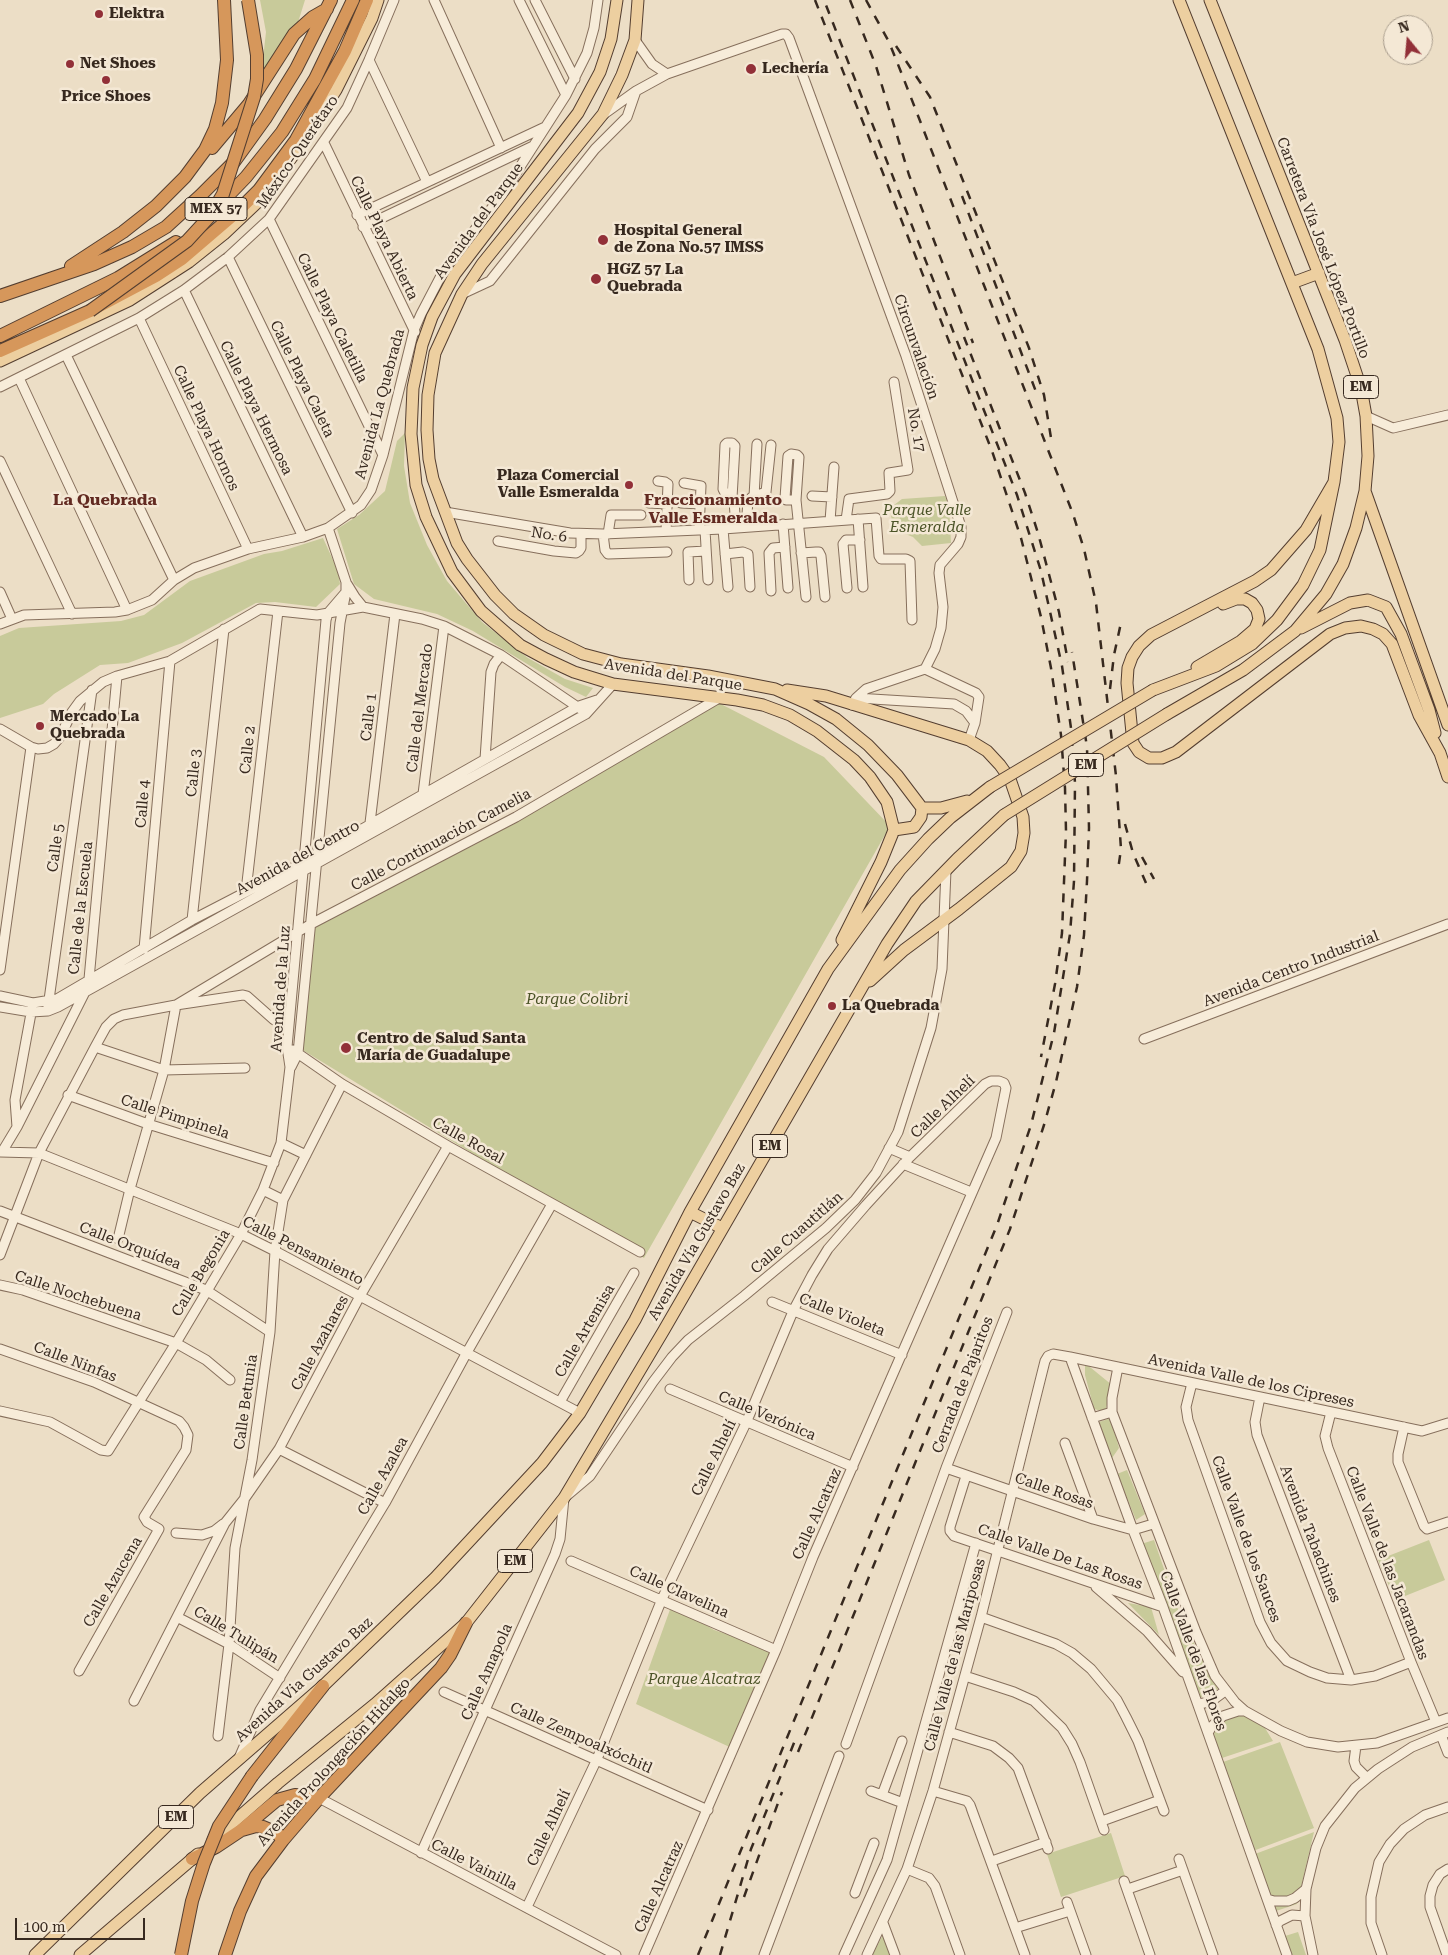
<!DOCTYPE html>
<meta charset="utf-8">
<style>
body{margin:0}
#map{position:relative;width:1448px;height:1955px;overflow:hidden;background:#ecdec6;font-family:"Roboto Serif",serif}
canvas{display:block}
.north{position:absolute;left:1383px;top:15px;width:50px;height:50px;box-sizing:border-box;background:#f4e8d5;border:1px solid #a89c8c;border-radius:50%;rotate:343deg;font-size:14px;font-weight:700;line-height:20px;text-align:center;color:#37291f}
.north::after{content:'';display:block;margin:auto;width:18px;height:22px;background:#923038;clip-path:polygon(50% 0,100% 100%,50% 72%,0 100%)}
.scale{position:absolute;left:15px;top:1918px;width:130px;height:22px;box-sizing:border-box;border:2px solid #37291f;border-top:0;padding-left:6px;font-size:15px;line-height:18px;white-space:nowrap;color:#37291f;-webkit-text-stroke:4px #f4e8d5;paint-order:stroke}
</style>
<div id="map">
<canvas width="1448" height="1955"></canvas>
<div class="north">N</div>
<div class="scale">100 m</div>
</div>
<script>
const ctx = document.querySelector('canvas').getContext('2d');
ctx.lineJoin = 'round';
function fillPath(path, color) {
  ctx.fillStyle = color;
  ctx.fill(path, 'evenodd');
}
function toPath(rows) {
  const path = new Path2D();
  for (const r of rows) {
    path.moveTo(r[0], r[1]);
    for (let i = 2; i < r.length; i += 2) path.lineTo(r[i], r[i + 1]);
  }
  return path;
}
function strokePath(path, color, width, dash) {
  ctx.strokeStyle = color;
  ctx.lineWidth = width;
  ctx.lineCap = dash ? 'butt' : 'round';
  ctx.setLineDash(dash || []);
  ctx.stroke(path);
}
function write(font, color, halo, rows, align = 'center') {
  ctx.font = font + ' "Roboto Serif",serif';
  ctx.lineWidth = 5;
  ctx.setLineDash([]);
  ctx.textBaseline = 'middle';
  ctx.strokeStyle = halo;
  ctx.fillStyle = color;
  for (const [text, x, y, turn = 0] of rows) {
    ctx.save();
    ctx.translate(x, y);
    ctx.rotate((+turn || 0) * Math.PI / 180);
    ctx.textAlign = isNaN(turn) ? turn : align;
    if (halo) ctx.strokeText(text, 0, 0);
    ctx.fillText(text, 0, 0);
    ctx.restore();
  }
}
const green = toPath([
 [260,0,305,0,295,32,258,103,266,32],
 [405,433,404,466,410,503,427,545,447,581,482,622,528,658,565,679,593,688,586,697,565,687,473,631,437,614,374,599,354,584,337,529,359,515,385,491,397,441],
 [945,496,949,506,951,543,922,546,913,537,893,529,890,508,902,499],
 [323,538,338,571,340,584,316,607,275,602,256,603,182,643,128,663,100,665,54,694,43,704,0,718,0,636,19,628,121,621,144,615,190,581,264,554,282,551],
 [715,701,824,757,890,826,644,1258,296,1046,316,921,476,844],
 [1085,1363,1112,1385,1105,1412,1094,1409,1085,1375],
 [1111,1418,1119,1448,1112,1458,1099,1422],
 [1127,1470,1145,1514,1136,1520,1117,1474],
 [1154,1540,1181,1618,1173,1621,1141,1544],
 [1429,1540,1445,1580,1395,1600,1378,1560],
 [1128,1603,1151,1607,1159,1635],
 [672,1604,714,1630,776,1650,734,1749,636,1704],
 [1183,1622,1218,1689,1200,1698,1173,1625],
 [1245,1714,1265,1728,1273,1741,1222,1758,1218,1756,1214,1737,1215,1725,1223,1717],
 [1280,1742,1314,1828,1253,1851,1223,1762],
 [1314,1832,1297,1904,1276,1911,1255,1854],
 [1111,1833,1125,1876,1061,1897,1047,1854],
 [1298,1932,1306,1955,1292,1955,1285,1936],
 [883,1935,890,1955,872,1955]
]);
const minor = toPath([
 [434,0,501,148],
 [519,0,566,95],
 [535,0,575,79],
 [635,40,652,64,667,74],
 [369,60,427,182],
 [604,114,636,91,667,74,782,34,786,34,789,38,906,356,961,527,961,537,958,544,940,565,939,573,943,607,941,628,935,649,925,669],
 [324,143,415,332],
 [357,215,545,127],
 [269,219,383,455],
 [363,227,533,146],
 [228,257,352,513],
 [184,290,303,537],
 [462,294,490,281,595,149,627,117,636,91],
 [139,318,248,549],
 [66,355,174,580],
 [19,378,127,610],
 [0,387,139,318,184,290,228,257,269,219,347,108,369,60,394,0],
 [1366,416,1393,428,1448,415],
 [0,461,72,614],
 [658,481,665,482,668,484,666,531],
 [684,483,701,486,699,530],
 [754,496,757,444],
 [812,496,832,497],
 [732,498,735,446,732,443,727,443,725,445,723,489,725,493,734,501,736,528],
 [796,500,786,500,785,498,788,456,791,454,797,455,799,457,796,500,806,597],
 [649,503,667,504],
 [681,503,701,504],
 [445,512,570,533,603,534,723,529,876,518,879,556,881,559,906,559,910,561,912,620],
 [858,519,863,587],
 [846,520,849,499,887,494,890,491,889,473,908,470,894,382],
 [830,521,834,467],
 [783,524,788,588],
 [746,527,748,501,752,497,766,492,771,445],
 [723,529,728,587],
 [705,530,708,580],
 [603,534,605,550,608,554,667,552],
 [608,534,611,515,641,515],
 [498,541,554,551,576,553,579,551,581,548,581,534],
 [801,553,816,552,819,552,821,556,825,597],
 [725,554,743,552,748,554,750,587],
 [689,580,688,552,706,551],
 [347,584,355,597,363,607],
 [847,588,843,544,846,540,860,540],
 [771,591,769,553,773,548,785,547],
 [0,592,12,619],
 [0,624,24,615,115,612,127,610,152,600,174,580,194,568,248,549,303,537,328,528,361,505,371,490,383,455,414,330,421,314,445,268,502,195,566,95,587,53,594,28,598,0],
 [856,698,954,704,966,711,975,723],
 [852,705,856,698,866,689,925,669,976,693,979,697,975,723,969,740],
 [0,729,31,747,38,749,47,748,54,744,60,737,72,712,80,701,103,682,117,676,170,661,260,609,317,615,363,607,422,619,444,626,501,655,582,710],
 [485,759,491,672,494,664,501,655],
 [423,794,444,626],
 [370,823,395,614],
 [246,891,278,611],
 [192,920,224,629],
 [144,949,170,661],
 [0,970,31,747],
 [0,996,33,1003,57,999,192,920,304,862,579,706,597,700],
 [0,1007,31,1012,48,1011,58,1007,586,714,613,684],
 [48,1007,92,690],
 [1144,1039,1448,924],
 [95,1047,164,1070,245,1068],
 [293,1050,342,1084,448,1146,640,1252],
 [291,1067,298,1053,340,623,346,592,346,582,328,528],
 [68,1095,148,1124,274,1163],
 [17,1127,85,992,89,979,117,676],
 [281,1143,306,1155],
 [889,1148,910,1157],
 [0,1152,39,1153,241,1234,275,1251,580,1413],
 [2,1152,17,1127,15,1100,32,1008],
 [903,1164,971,1192],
 [263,1190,283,1200],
 [0,1211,206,1290,270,1332],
 [118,1239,130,1189,164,1070,176,1005,311,924,516,817,719,698],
 [0,1255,39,1153,95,1047,106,1027,114,1019,123,1015,176,1005,243,995,247,996,274,1020],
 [0,1285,23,1290,176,1343,206,1360,230,1380],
 [772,1302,902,1355],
 [0,1349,94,1382,179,1421,184,1427,188,1435,186,1450,144,1517,147,1522,159,1529,79,1671],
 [1070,1357,1133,1530,1163,1607,1287,1955],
 [1118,1367,1112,1398,1112,1412,1196,1632,1215,1676,1235,1702,1245,1711,1281,1731,1307,1742,1338,1747,1377,1743,1448,1718],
 [1192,1383,1186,1407,1188,1420,1260,1622,1271,1643,1287,1661,1310,1672,1327,1678,1351,1680,1375,1676,1411,1662],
 [670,1389,853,1467],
 [1260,1397,1255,1422,1257,1435,1351,1680],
 [560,1402,634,1273],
 [0,1411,50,1422,101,1450,108,1451,176,1343,241,1234,263,1190,281,1143,290,1067,287,1047,326,620,328,613,346,592],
 [1331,1412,1325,1436,1328,1448,1411,1662,1436,1722],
 [1092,1418,1112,1412],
 [1404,1427,1398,1454,1398,1462,1424,1526,1427,1529,1448,1522],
 [1065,1443,1093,1519],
 [279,1449,385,1503],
 [946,1468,1093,1519,1133,1530,1153,1524],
 [966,1476,950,1527,950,1531,954,1536,1163,1607],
 [176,1533,202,1535,214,1531,223,1524],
 [571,1561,776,1650],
 [1096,1587,1147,1631,1183,1672],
 [177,1617,229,1644,280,1678],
 [981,1617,1056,1644,1072,1653,1091,1669,1117,1700,1126,1717,1138,1741,1164,1811],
 [965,1676,1014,1692,1034,1701,1062,1728,1072,1744,1080,1762,1104,1830],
 [444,1692,708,1810],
 [134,1701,225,1523,245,1498,279,1449,360,1296,448,1146],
 [1198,1704,1210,1702,1225,1691],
 [949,1732,993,1746,1009,1758,1018,1768,1048,1849],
 [1208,1733,1212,1726,1223,1716,1238,1711,1245,1711],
 [1441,1735,1448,1753],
 [218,1736,229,1644,235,1548,252,1460,270,1332,275,1251,283,1200,342,1084],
 [846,1744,946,1468,1007,1312],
 [1356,1746,1354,1761,1356,1767,1367,1778],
 [239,1758,260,1710,385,1503,466,1354,552,1204],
 [871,1791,903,1803],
 [933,1791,967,1801,970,1805,1025,1955],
 [882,1795,902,1741],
 [319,1798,616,1955],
 [1102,1821,1160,1800],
 [421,1853,555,1554,560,1539,564,1498,590,1476,653,1382,672,1357,688,1340,744,1296,826,1228,855,1200,876,1173,898,1132,931,1028,942,969,946,870],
 [1179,1859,1213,1955],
 [992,1861,1046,1842],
 [907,1869,929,1878,935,1886,960,1955],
 [1124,1881,1150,1955],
 [1128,1889,1183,1870],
 [855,1893,874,1843],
 [1267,1899,1274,1901,1288,1901,1295,1898,1306,1889],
 [1067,1902,1086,1955],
 [527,1907,597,1759,662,1599,746,1423,794,1309,812,1275,828,1249,866,1205,910,1157,985,1084,991,1081,999,1081,1004,1083,1006,1088,996,1138,813,1557,776,1650,644,1955],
 [883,1923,895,1955],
 [1276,1925,1280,1921,1292,1915,1305,1916],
 [1015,1928,1070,1911],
 [764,1955,839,1756],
 [844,1955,887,1860,976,1543],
 [867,1955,907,1869,933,1791,981,1617,1045,1361,1048,1356,1053,1354,1070,1357,1422,1431,1448,1423],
 [1313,1955,1305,1916,1306,1889,1316,1848,1325,1826,1355,1788,1378,1769,1412,1747,1448,1732],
 [1382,1955,1371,1923,1371,1897,1379,1862,1390,1844,1404,1829,1425,1815,1448,1807],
 [1447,1955,1430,1907,1430,1896,1433,1885,1440,1874,1448,1869]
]);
const major = toPath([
 [617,0,611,39,600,72,578,113,455,274,432,317,422,345,413,388,411,434,416,485,426,517,452,572,481,611,520,645,546,659,574,672,613,684,737,700,763,705,790,715,817,731,854,760,870,777,887,802,894,830,881,862,842,940],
 [638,0,635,40,622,75,603,114,482,264,462,294,435,353,428,395,427,430,429,459,433,479,457,543,467,559,495,595,514,614,544,635,583,654,621,664,708,676,775,689,809,704,836,719,868,745,897,775,922,808,941,808,967,801],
 [1292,283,1319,273],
 [0,361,130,300,189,262,224,234,262,198,300,146,336,90,372,18,378,0],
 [1334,482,1306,530,1271,570,1255,581,1151,635,1139,646,1132,657,1128,668,1127,683,1133,743,1139,752,1149,758,1162,758,1176,752,1330,634,1345,628,1361,626,1373,629,1383,634,1392,644,1419,715,1440,753,1448,777],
 [1365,491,1448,725],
 [1301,628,1350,603,1368,600,1386,607,1401,634,1429,710,1435,733],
 [1197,667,1241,641,1255,629,1259,619,1257,610,1252,603,1245,599,1236,599,1223,604],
 [787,690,826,696,969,740,987,751,1000,765,1010,779,1023,817,1024,833,1021,851,1011,867,959,909,904,950,870,981],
 [1153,690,1216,666,1252,644,1277,620,1303,585,1320,550,1334,482,1339,442,1337,418,1318,349,1179,0],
 [1167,714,1243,670,1295,631,1326,594,1343,564,1356,528,1365,491,1368,456,1366,416,1361,388,1345,340,1210,0],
 [894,830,914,827,921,817,922,808],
 [690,1212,722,1228],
 [213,1840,278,1783,375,1704,466,1623,564,1498,664,1330,887,944,916,901,957,859,1004,815],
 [35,1955,200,1793,323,1686,435,1578,542,1463,580,1413,635,1320,690,1212,828,969,900,870,928,839,950,818,990,787],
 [80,1955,198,1854]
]);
const highway = toPath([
 [212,148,249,104,294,34,313,17,327,9],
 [218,206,246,177,282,132,315,79,353,0],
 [71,266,123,232,156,206,185,177,205,150,215,129,222,103,227,60,224,0],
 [0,296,94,264,132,247,166,227,200,196,234,162,265,119,296,69,331,0],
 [0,336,118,278,176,242],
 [0,351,90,311,156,276,182,259,238,211,259,190,296,140,345,51,367,0],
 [252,1776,323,1686],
 [242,1830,256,1826,263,1827,277,1833,283,1840],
 [192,1859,216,1847,240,1831,277,1800,295,1795,319,1798],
 [225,1955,240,1911,256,1876,283,1840,319,1798,441,1668,450,1655,466,1623]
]);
const rail = toPath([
 [815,0,992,451,1021,538,1041,617,1051,668,1061,735,1065,788,1066,831,1062,933,1055,984,1041,1057],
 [850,0,876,66,909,175,973,343],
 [866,0,889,42,901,72,1073,514,1084,549,1096,603,1116,776,1121,849,1118,870],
 [896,46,930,97,1029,348,1044,395,1052,444],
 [962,196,1038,397],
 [964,337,1025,493,1038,533,1059,612,1068,662],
 [1110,689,1114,655,1122,618],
 [1125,824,1133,853,1146,883],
 [1142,857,1154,879],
 [798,1752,1010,1229,1044,1125,1056,1082,1077,987,1084,935,1087,881,1089,828,1087,747,1072,652],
 [744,1897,782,1792],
 [698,1955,997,1225,1031,1125,1054,1033,1070,934,1074,881,1075,783,1071,728,1062,666,1041,571,1017,495,824,0],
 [720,1955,751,1849,796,1738]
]);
const majorBridge = toPath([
 [990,787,1153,690],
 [1004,815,1167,714]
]);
const highwayBridge = toPath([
 [90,311,187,241,210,216,223,194,254,97,257,79,257,55,248,0],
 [181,1955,192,1901,204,1863,219,1826,252,1776]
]);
const markers = [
 [99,14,5,"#923038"],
 [70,64,5,"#923038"],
 [751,69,6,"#923038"],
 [106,80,5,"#923038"],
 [603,240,6,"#923038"],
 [596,279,6,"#923038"],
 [629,485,5,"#923038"],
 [40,726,5,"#923038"],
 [832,1006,5,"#923038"],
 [346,1048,6,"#923038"]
];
const shields = [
 [216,209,62],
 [1361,387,35],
 [1086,765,35],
 [770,1146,35],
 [515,1561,35],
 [176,1817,35]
];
const shieldNames = [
 ["MEX 57",216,209],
 ["EM",1361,387],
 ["EM",1086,765],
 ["EM",770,1146],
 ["EM",515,1561],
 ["EM",176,1817]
];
const poiNames = [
 ["Elektra",109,14],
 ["Net Shoes",80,64],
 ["Lechería",762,69],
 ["Price Shoes",106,97,"center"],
 ["Hospital General",614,231],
 ["de Zona No.57 IMSS",614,248],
 ["HGZ 57 La",607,270],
 ["Quebrada",607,287],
 ["Plaza Comercial",619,476,"right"],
 ["Valle Esmeralda",619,493,"right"],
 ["Mercado La",50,717],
 ["Quebrada",50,734],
 ["La Quebrada",842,1006],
 ["Centro de Salud Santa",357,1039],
 ["María de Guadalupe",357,1056]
];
const streetNames = [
 ["México-Querétaro",298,152,-56],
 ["Avenida del Parque",479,221,-54],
 ["Calle Playa Abierta",384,238,64],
 ["Carretera Vía José López Portillo",1323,248,69],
 ["Calle Playa Caletilla",332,318,64],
 ["Circunvalación",916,347,71],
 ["Calle Playa Caleta",302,379,64],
 ["Avenida La Quebrada",380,404,-75],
 ["Calle Playa Hermosa",256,408,64],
 ["Calle Playa Hornos",206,428,65],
 ["No. 17",916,430,80],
 ["No. 6",549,535,8],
 ["Avenida del Parque",673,675,9],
 ["Calle del Mercado",420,708,-83],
 ["Calle 1",369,717,-83],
 ["Calle 2",248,750,-84],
 ["Calle 3",194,773,-84],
 ["Calle 4",143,804,-85],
 ["Calle Continuación Camelia",441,840,-28],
 ["Calle 5",56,848,-82],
 ["Avenida del Centro",298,858,-29],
 ["Calle de la Escuela",81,908,-84],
 ["Avenida Centro Industrial",1291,969,-21],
 ["Avenida de la Luz",281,989,-86],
 ["Calle Alhelí",943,1107,-44],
 ["Calle Pimpinela",175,1117,18],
 ["Calle Rosal",468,1141,29],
 ["Calle Cuautitlán",797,1233,-41],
 ["Avenida Vía Gustavo Baz",697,1242,-60],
 ["Calle Orquídea",130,1246,21],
 ["Calle Pensamiento",303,1251,27],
 ["Calle Begonia",201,1273,-59],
 ["Calle Nochebuena",78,1296,18],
 ["Calle Violeta",842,1315,22],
 ["Calle Artemisa",585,1331,-60],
 ["Calle Azahares",320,1343,-62],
 ["Calle Ninfas",75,1362,21],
 ["Avenida Valle de los Cipreses",1251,1381,12],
 ["Cerrada de Pajaritos",963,1385,-69],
 ["Calle Betunia",246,1402,-82],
 ["Calle Verónica",767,1416,23],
 ["Calle Alhelí",714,1458,-64],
 ["Calle Azalea",383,1476,-61],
 ["Calle Rosas",1054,1491,19],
 ["Calle Alcatraz",817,1514,-66],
 ["Avenida Tabachines",1310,1534,69],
 ["Calle Valle de los Sauces",1246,1539,70],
 ["Calle Valle De Las Rosas",1060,1557,19],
 ["Calle Valle de las Jacarandas",1387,1563,69],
 ["Calle Azucena",113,1582,-60],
 ["Calle Clavelina",679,1592,24],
 ["Calle Tulipán",236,1635,31],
 ["Calle Valle de las Flores",1193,1651,70],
 ["Calle Valle de las Mariposas",955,1655,-75],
 ["Calle Amapola",487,1672,-66],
 ["Avenida Via Gustavo Baz",304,1680,-42],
 ["Calle Zempoalxóchitl",581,1738,24],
 ["Avenida Prolongación Hidalgo",334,1762,-48],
 ["Calle Alhelí",549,1828,-65],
 ["Calle Vainilla",474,1865,27],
 ["Calle Alcatraz",659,1887,-66]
];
const parkNames = [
 ["Parque Valle",927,511],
 ["Esmeralda",927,528],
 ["Parque Colibri",577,1000],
 ["Parque Alcatraz",704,1680]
];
const neighbourhoodNames = [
 ["La Quebrada",105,500],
 ["Fraccionamiento",713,500],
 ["Valle Esmeralda",713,518]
];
fillPath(green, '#c8ca9a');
strokePath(minor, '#866f5c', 11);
strokePath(major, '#543e30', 13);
strokePath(highway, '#543e30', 14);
strokePath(minor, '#f7ecd9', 9);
strokePath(major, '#edcfa0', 11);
strokePath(highway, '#d6975b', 12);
strokePath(rail, '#37291f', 2.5, [9, 9]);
strokePath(majorBridge, '#543e30', 13, []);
strokePath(highwayBridge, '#543e30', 14, []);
strokePath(majorBridge, '#edcfa0', 11);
strokePath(highwayBridge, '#d6975b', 12);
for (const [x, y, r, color] of markers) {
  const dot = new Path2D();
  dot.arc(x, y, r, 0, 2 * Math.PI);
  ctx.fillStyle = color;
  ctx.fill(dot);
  strokePath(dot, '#f4e8d5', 2);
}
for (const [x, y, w] of shields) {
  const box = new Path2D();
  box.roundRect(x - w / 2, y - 11.5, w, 23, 4);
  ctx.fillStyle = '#f4e8d5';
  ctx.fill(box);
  strokePath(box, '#37291f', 1);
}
write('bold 14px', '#37291f', null, shieldNames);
write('bold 15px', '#37291f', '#f4e8d5', poiNames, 'left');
write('15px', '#37291f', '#f4e8d5', streetNames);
write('italic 15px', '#4b5327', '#f4e8d5', parkNames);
write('bold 16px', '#622a21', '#f4e8d5', neighbourhoodNames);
</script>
